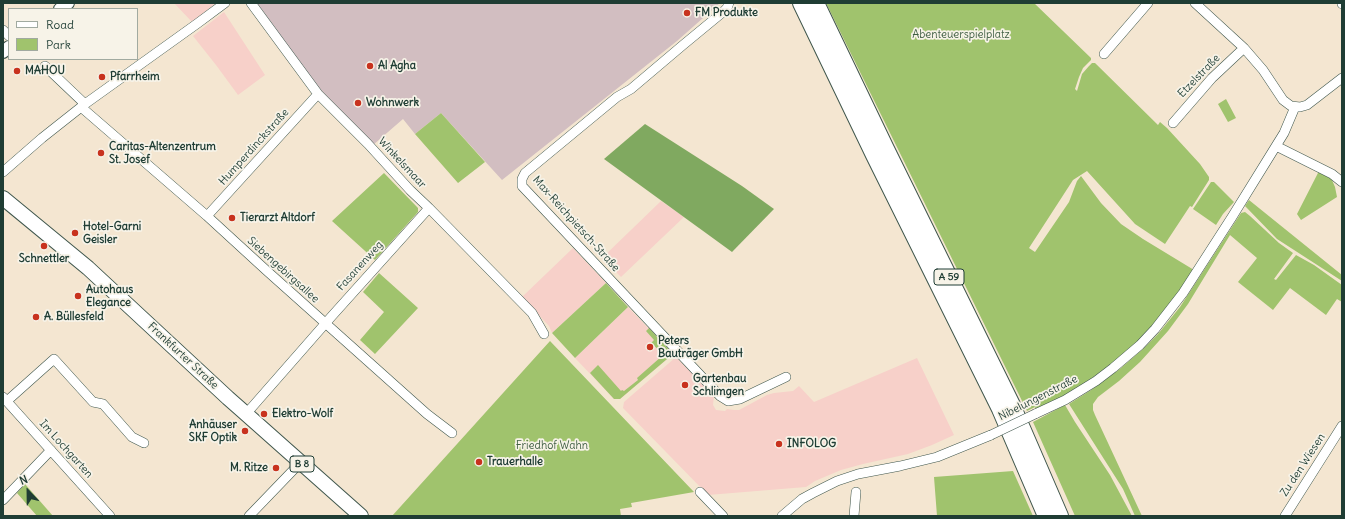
<!DOCTYPE html>
<meta charset="utf-8">
<style>
body{margin:0}
#map{position:relative;width:1345px;height:519px;overflow:hidden;background:#f4e6d1;font-family:Delius,sans-serif}
canvas{display:block}
.frame{position:absolute;inset:0;border:4px solid #1f3d34;pointer-events:none}
.legend{position:absolute;left:8px;top:8px;width:130px;height:52px;box-sizing:border-box;background:#f7f3e8;border:1px solid #a1aaa0;margin:0;padding:5px 7px;list-style:none;font-size:12px;color:#1f3d34}
.legend li{display:flex;align-items:center;gap:8px;height:20px}
.legend b{width:20px;border:1px solid #a1aaa0}
.north{position:absolute;left:8px;top:471px;width:40px;height:40px;-webkit-text-stroke:3px #f7f3e8;paint-order:stroke;rotate:338deg;font-size:11px;font-weight:700;line-height:16px;text-align:center;color:#1f3d34}
.north::after{content:'';display:block;margin:auto;width:14px;height:18px;background:#1f3d34;clip-path:polygon(50% 0,100% 100%,50% 72%,0 100%)}
</style>
<div id="map">
<canvas width="1345" height="519"></canvas>
<div class="frame"></div>
<ul class="legend">
<li><b style="height:5px;background:#fff"></b>Road</li>
<li><b style="height:11px;background:#a0c36d"></b>Park</li>
</ul>
<div class="north">N</div>
</div>
<script>
const ctx = document.querySelector('canvas').getContext('2d');
ctx.lineJoin = 'round';
function fillPath(path, color) {
  ctx.fillStyle = color;
  ctx.fill(path, 'evenodd');
}
function toPath(rows) {
  const path = new Path2D();
  for (const r of rows) {
    path.moveTo(r[0], r[1]);
    for (let i = 2; i < r.length; i += 2) path.lineTo(r[i], r[i + 1]);
  }
  return path;
}
function strokePath(path, color, width, dash) {
  ctx.strokeStyle = color;
  ctx.lineWidth = width;
  ctx.lineCap = dash ? 'butt' : 'round';
  ctx.setLineDash(dash || []);
  ctx.stroke(path);
}
function write(font, color, halo, rows, align = 'center') {
  ctx.font = font + ' Delius,sans-serif';
  ctx.lineWidth = 3.5;
  ctx.setLineDash([]);
  ctx.textBaseline = 'middle';
  ctx.strokeStyle = halo;
  ctx.fillStyle = color;
  for (const [text, x, y, turn = 0] of rows) {
    ctx.save();
    ctx.translate(x, y);
    ctx.rotate((+turn || 0) * Math.PI / 180);
    ctx.textAlign = isNaN(turn) ? turn : align;
    if (halo) ctx.strokeText(text, 0, 0);
    ctx.fillText(text, 0, 0);
    ctx.restore();
  }
}
const built = toPath([
 [174,3,216,3,192,22],
 [224,12,265,75,238,95,216,65,193,36],
 [661,201,684,217,621,277,602,258],
 [573,248,606,283,552,333,549,326,522,297],
 [628,307,673,354,620,399,614,399,575,358],
 [676,357,714,396,713,405,716,410,725,411,727,409,734,410,739,410,767,395,774,393,793,391,799,386,814,402,917,358,954,435,932,445,908,454,863,464,841,470,815,481,806,487,708,495,623,408,624,402]
]);
const industrial = toPath([
 [257,3,720,3,677,41,502,180,441,113,415,134,403,119,373,145,315,84]
]);
const green = toPath([
 [826,3,1034,3,1091,58,1091,60,1083,68,1079,77,1075,89,1077,91,1082,74,1089,66,1092,63,1095,63,1158,125,1160,122,1167,128,1200,164,1209,177,1209,180,1192,207,1190,206,1165,244,1135,224,1087,171,1073,180,1029,248,1035,252,1069,202,1077,181,1081,176,1101,203,1121,224,1143,239,1194,270,1180,293,1139,342,1112,365,1067,395,1036,410,1035,407,1027,411],
 [1226,99,1236,118,1228,122,1218,104],
 [441,113,485,162,458,183,415,134],
 [1319,171,1329,176,1332,180,1335,187,1337,197,1301,220,1297,214],
 [384,173,418,208,418,212,375,260,332,221],
 [1211,182,1214,182,1234,202,1223,214,1216,225,1193,209],
 [1249,200,1342,275,1342,281,1277,239,1245,206],
 [1245,212,1250,216,1279,243,1293,253,1274,279,1276,280,1296,255,1314,265,1342,285,1342,302,1337,299,1326,315,1290,288,1273,310,1238,282,1257,258,1230,235,1188,304,1168,331,1140,362,1119,381,1098,397,1093,404,1093,410,1095,415,1142,516,1135,516,1123,489,1069,404,1091,390,1121,368,1144,348,1158,334,1180,307,1241,213],
 [379,273,418,308,375,354,360,340,384,312,363,292],
 [606,283,628,307,575,358,552,333],
 [649,328,673,354,620,399,614,399,590,373,598,365,621,391,622,390,624,391,638,380,637,378,662,356,659,352,660,351,651,343,654,340,646,331],
 [550,341,694,492,631,503,632,507,620,509,621,516,392,516],
 [1065,405,1075,422,1110,475,1132,516,1075,516,1033,422],
 [1013,471,1033,516,937,516,934,477],
 [25,484,53,516,37,516,17,493]
]);
const forest = toPath([
 [645,124,742,186,774,209,732,252,604,159]
]);
const minor = toPath([
 [251,3,318,94,368,144,410,190,429,208,532,313,544,334],
 [729,3,727,8,723,12,683,45,631,89,617,97,525,173,522,179,522,186,720,396,728,401,740,399,786,377],
 [1195,3,1244,48,1263,70,1283,100,1291,106,1300,107,1307,105,1342,78],
 [1342,3,1342,4],
 [3,30,9,36],
 [1104,54,1148,3],
 [45,66,85,104],
 [81,107,207,216,267,271,427,414,452,433],
 [1173,123,1212,78,1244,48],
 [1276,146,1332,174,1342,182],
 [3,172,42,138,85,104,198,23,225,3],
 [207,216,318,94],
 [3,397,110,516],
 [7,401,54,359,93,402,103,404,132,437,144,443],
 [246,414,331,317,429,208],
 [1035,414,1065,400,1096,381,1113,368,1140,345,1155,329,1183,293,1232,217,1284,133,1295,107],
 [700,492,723,516],
 [3,500,51,450],
 [249,516,301,462],
 [782,516,802,499,813,493,837,481,858,474,900,466,937,457,991,435],
 [854,516,856,492],
 [1285,516,1342,426]
]);
const secondary = toPath([
 [60,9,68,3],
 [3,52,9,47]
]);
const primary = toPath([
 [3,198,88,268,228,398,245,413,361,516]
]);
const motorway = toPath([
 [801,3,874,155,1000,409,1046,516],
 [816,3,886,149,1012,405,1060,516]
]);
const minorBridge = toPath([
 [991,435,1035,414]
]);
const markers = [
 [687,13,4,"#c8321e"],
 [370,66,4,"#c8321e"],
 [17,71,4,"#c8321e"],
 [102,77,4,"#c8321e"],
 [358,103,4,"#c8321e"],
 [101,153,4,"#c8321e"],
 [232,218,4,"#c8321e"],
 [75,233,4,"#c8321e"],
 [44,246,4,"#c8321e"],
 [78,296,4,"#c8321e"],
 [36,317,4,"#c8321e"],
 [650,347,4,"#c8321e"],
 [685,385,4,"#c8321e"],
 [264,414,4,"#c8321e"],
 [245,431,4,"#c8321e"],
 [779,444,4,"#c8321e"],
 [479,462,4,"#c8321e"],
 [276,468,4,"#c8321e"]
];
const shields = [
 [949,277,30],
 [302,464,24]
];
const shieldNames = [
 ["A 59",949,277],
 ["B 8",302,464]
];
const poiNames = [
 ["FM Produkte",695,13],
 ["Al Agha",378,66],
 ["MAHOU",25,71],
 ["Pfarrheim",110,77],
 ["Wohnwerk",366,103],
 ["Caritas-Altenzentrum",109,147],
 ["St. Josef",109,160],
 ["Tierarzt Altdorf",240,218],
 ["Hotel-Garni",83,227],
 ["Geisler",83,240],
 ["Schnettler",44,259,"center"],
 ["Autohaus",86,290],
 ["Elegance",86,303],
 ["A. Büllesfeld",44,317],
 ["Peters",658,341],
 ["Bauträger GmbH",658,354],
 ["Gartenbau",693,379],
 ["Schlimgen",693,392],
 ["Elektro-Wolf",272,414],
 ["Anhäuser",237,425,"right"],
 ["SKF Optik",237,438,"right"],
 ["INFOLOG",787,444],
 ["Trauerhalle",487,462],
 ["M. Ritze",268,468,"right"]
];
const parkNames = [
 ["Abenteuerspielplatz",961,35],
 ["Friedhof Wahn",552,446]
];
const streetNames = [
 ["Etzelstraße",1199,76,-46],
 ["Humperdinckstraße",254,147,-48],
 ["Winkelsmaar",402,163,47],
 ["Max-Reichpietsch-Straße",576,224,48],
 ["Fasanenweg",360,266,-48],
 ["Siebengebirgsallee",283,270,42],
 ["Frankfurter Straße",183,356,43],
 ["Nibelungenstraße",1038,398,-27],
 ["Im Lochgarten",66,449,48],
 ["Zu den Wiesen",1303,465,-57]
];
fillPath(built, '#f7d0c9');
fillPath(industrial, '#d2bec1');
fillPath(green, '#a0c36d');
fillPath(forest, '#80a960');
strokePath(minor, '#3f564c', 10);
strokePath(secondary, '#3f564c', 14);
strokePath(primary, '#3f564c', 16);
strokePath(motorway, '#3f564c', 18);
strokePath(minor, '#fff', 9);
strokePath(secondary, '#fff', 12);
strokePath(primary, '#fff', 14);
strokePath(motorway, '#fff', 16);
strokePath(minorBridge, '#3f564c', 10, []);
strokePath(minorBridge, '#fff', 9);
for (const [x, y, r, color] of markers) {
  const dot = new Path2D();
  dot.arc(x, y, r, 0, 2 * Math.PI);
  ctx.fillStyle = color;
  ctx.fill(dot);
  strokePath(dot, '#f7f3e8', 1.5);
}
for (const [x, y, w] of shields) {
  const box = new Path2D();
  box.roundRect(x - w / 2, y - 8, w, 16, 3);
  ctx.fillStyle = '#f7f3e8';
  ctx.fill(box);
  strokePath(box, '#1f3d34', 1);
}
write('bold 10px', '#1f3d34', null, shieldNames);
write('bold 11px', '#1f3d34', '#f7f3e8', poiNames, 'left');
write('11px', '#3f5e42', '#f7f3e8', parkNames);
write('11px', '#1f3d34', '#f7f3e8', streetNames);
</script>
